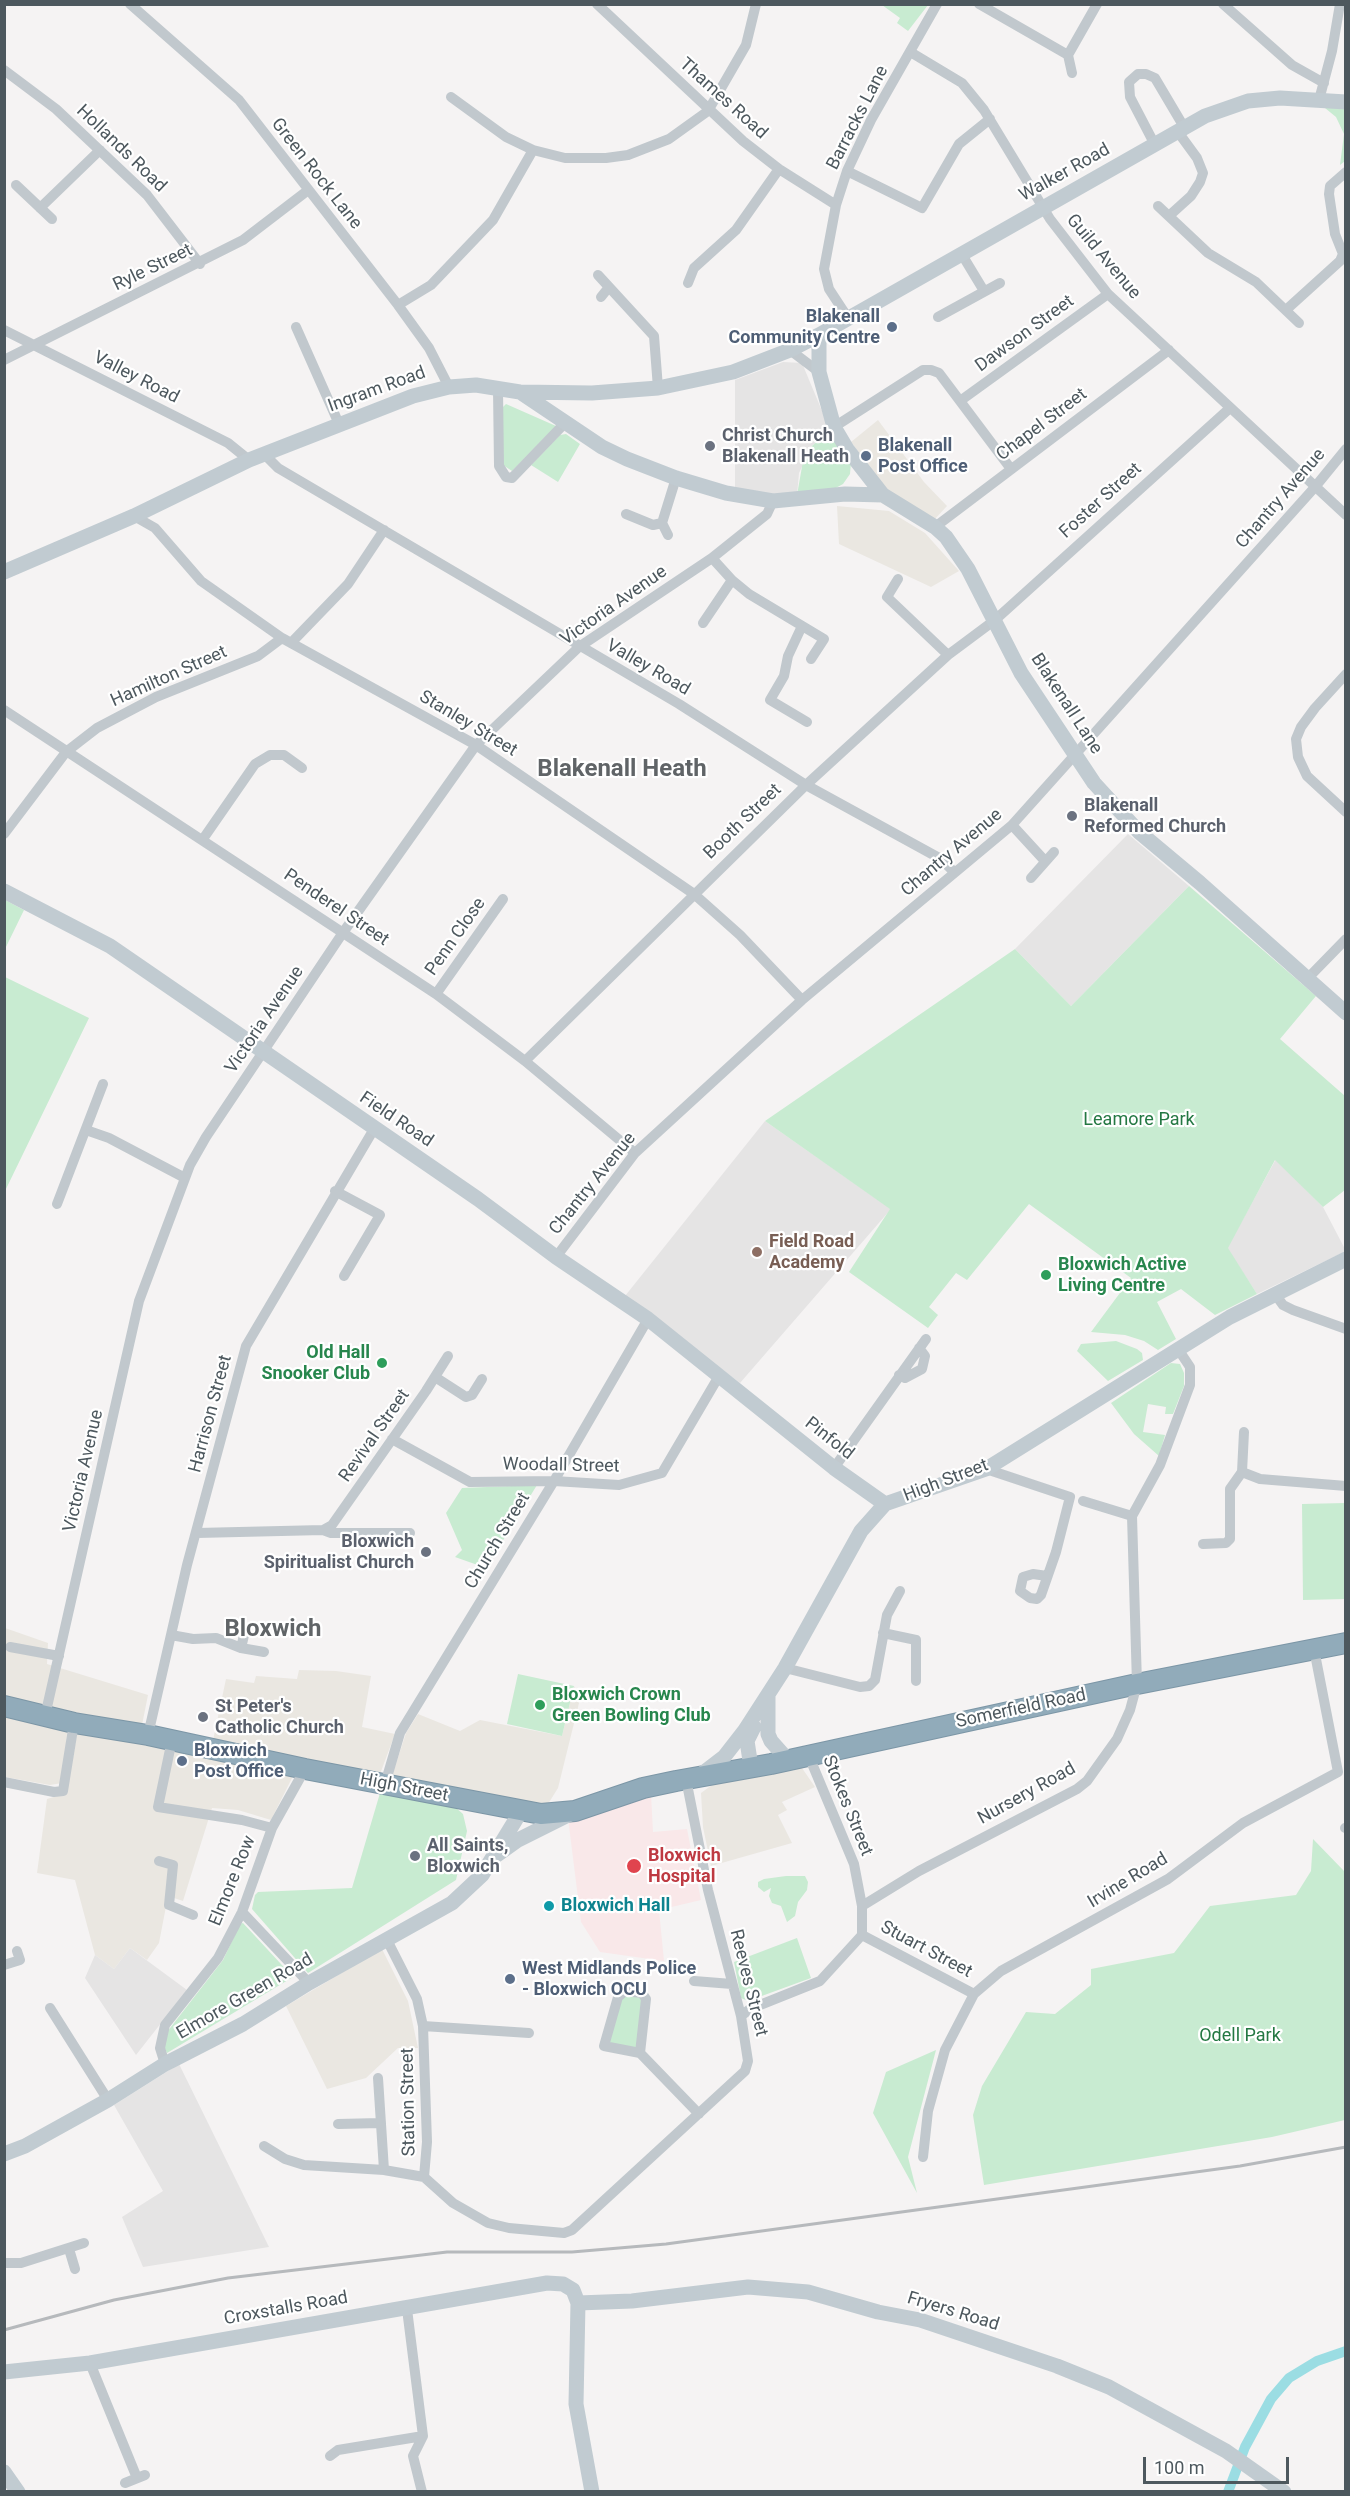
<!DOCTYPE html>
<style>
body{margin:0}
#map{position:relative;width:1350px;height:2496px;overflow:hidden;background:#f5f3f3;font-family:Roboto,sans-serif}
canvas{display:block}
.frame{position:absolute;inset:0;border:6px solid #4d585e;pointer-events:none}
.scale{position:absolute;left:1143px;top:2457px;width:146px;height:27px;box-sizing:border-box;border:3px solid #4d585e;border-top:0;padding-left:8px;font-size:18px;line-height:21px;white-space:nowrap;color:#4d585e;-webkit-text-stroke:4px #fff;paint-order:stroke}
</style>
<div id="map">
<canvas width="1350" height="2496"></canvas>
<div class="frame"></div>
<div class="scale">100 m</div>
</div>
<script>
const ctx = document.querySelector('canvas').getContext('2d');
ctx.lineJoin = 'round';
function fillPath(path, color) {
  ctx.fillStyle = color;
  ctx.fill(path, 'evenodd');
}
function toPath(rows) {
  const path = new Path2D();
  for (const r of rows) {
    path.moveTo(r[0], r[1]);
    for (let i = 2; i < r.length; i += 2) path.lineTo(r[i], r[i + 1]);
  }
  return path;
}
function strokePath(path, color, width, dash) {
  ctx.strokeStyle = color;
  ctx.lineWidth = width;
  ctx.lineCap = dash ? 'butt' : 'round';
  ctx.setLineDash(dash || []);
  ctx.stroke(path);
}
function write(font, color, halo, rows, align = 'center') {
  ctx.font = font + ' Roboto,sans-serif';
  ctx.lineWidth = 4.5;
  ctx.setLineDash([]);
  ctx.textBaseline = 'middle';
  ctx.strokeStyle = halo;
  ctx.fillStyle = color;
  for (const [text, x, y, turn = 0] of rows) {
    ctx.save();
    ctx.translate(x, y);
    ctx.rotate((+turn || 0) * Math.PI / 180);
    ctx.textAlign = isNaN(turn) ? turn : align;
    if (halo) ctx.strokeText(text, 0, 0);
    ctx.fillText(text, 0, 0);
    ctx.restore();
  }
}
const commercial = toPath([
 [878,420,924,482,947,506,934,520,886,489,851,442],
 [837,506,889,511,925,533,959,571,931,587,839,544],
 [5,1628,48,1643,47,1664,148,1695,141,1730,5,1697],
 [299,1670,336,1671,371,1676,362,1727,395,1734,380,1774,212,1745,226,1679,254,1683,256,1676,297,1679],
 [574,1686,580,1699,558,1788,548,1804,535,1806,392,1776,406,1733,418,1714,460,1731,480,1720,562,1736],
 [4,1712,68,1725,62,1783,50,1785,5,1777],
 [78,1727,294,1774,271,1820,238,1810,212,1808,183,1901,168,1896,159,1943,147,1960,130,1948,114,1969,95,1955,75,1880,37,1873,47,1799,67,1793],
 [796,1765,802,1768,815,1787,782,1802,787,1810,778,1815,792,1843,711,1866,703,1827,701,1793,712,1785],
 [382,1949,408,2001,418,2048,398,2048,366,2078,327,2089,286,2006]
]);
const education = toPath([
 [783,362,802,363,830,430,812,446,799,473,797,495,774,496,735,490,735,380],
 [1128,834,1189,886,1071,1006,1015,949],
 [765,1121,891,1209,740,1383,625,1296],
 [1276,1159,1323,1207,1346,1251,1257,1294,1227,1248],
 [130,1948,187,1990,136,2055,85,1978,95,1955,114,1969],
 [179,2064,269,2247,143,2267,122,2217,163,2191,114,2105]
]);
const medical = toPath([
 [651,1794,653,1832,687,1829,701,1900,659,1910,664,1961,600,1952,581,1922,568,1818]
]);
const green = toPath([
 [882,5,882,4,928,5,908,31,897,23,900,18],
 [1345,107,1345,161,1340,165,1344,134,1336,117,1325,108],
 [506,404,556,426,512,471,503,465,502,408],
 [830,430,851,462,850,474,843,484,832,490,797,495,803,461,812,446],
 [566,434,580,444,558,482,531,465,560,435],
 [1189,886,1316,996,1280,1039,1345,1096,1345,1190,1323,1207,1275,1160,1228,1248,1257,1294,1215,1315,1181,1289,1157,1302,1176,1339,1158,1350,1144,1341,1125,1335,1091,1332,1131,1278,1029,1204,967,1280,956,1273,929,1307,938,1315,928,1328,849,1272,890,1209,765,1121,1015,949,1071,1006],
 [5,900,24,910,5,949],
 [5,977,89,1018,5,1191],
 [1116,1341,1137,1349,1142,1353,1143,1360,1108,1381,1077,1351,1081,1344],
 [1171,1363,1180,1364,1184,1373,1184,1386,1173,1414,1165,1414,1166,1407,1148,1404,1143,1432,1165,1435,1159,1456,1134,1434,1111,1403],
 [537,1485,486,1568,455,1557,462,1550,446,1513,462,1488],
 [1345,1503,1345,1599,1303,1600,1302,1504],
 [518,1674,574,1686,562,1736,507,1724],
 [380,1793,455,1807,463,1814,467,1831,456,1880,308,1973,252,1909,255,1895,258,1892,352,1888],
 [1313,1839,1345,1872,1345,2120,1272,2137,984,2185,973,2115,982,2086,1026,2012,1055,2014,1091,1985,1091,1969,1174,1953,1210,1906,1296,1895,1311,1871],
 [786,1876,805,1876,808,1882,807,1890,798,1902,795,1916,787,1922,781,1906,772,1903,769,1896,771,1888,764,1892,758,1887,758,1882,764,1879],
 [243,1923,293,1977,167,2053,164,2047,167,2032,223,1960,240,1924],
 [797,1938,811,1978,748,2001,741,1998,734,1962],
 [629,1995,643,1999,638,2048,608,2046,620,1998],
 [936,2050,908,2157,917,2193,873,2113,886,2072]
]);
const canal = toPath([
 [1228,2492,1245,2447,1271,2399,1289,2378,1317,2361,1346,2351]
]);
const street = toPath([
 [130,4,239,100,398,305,429,348,449,387],
 [597,4,743,141,779,169,836,205],
 [979,4,1068,55],
 [1223,4,1292,65,1324,83],
 [912,53,962,83,984,110,1050,219,1108,294,1346,515],
 [4,70,56,109,147,195,200,264],
 [1072,73,1068,55,1097,4],
 [451,97,506,137,533,150,565,158,606,158,628,155,669,139,708,111,746,45,756,4],
 [1319,100,1332,51,1340,4],
 [1155,145,1130,97,1129,82,1138,74,1146,74,1155,78,1184,127],
 [847,171,922,208,959,144,990,119],
 [16,185,52,219],
 [1158,206,1208,253,1256,282,1299,323],
 [40,208,100,150],
 [1170,215,1191,196,1200,182,1203,173,1197,158,1178,132],
 [961,253,984,291],
 [598,275,654,336,658,388],
 [688,283,694,268,736,230,779,169],
 [601,297,609,287],
 [398,305,431,285,493,220,533,150],
 [1287,309,1340,261,1343,254,1335,234,1329,194,1330,186,1346,172],
 [938,317,1000,283],
 [848,318,829,289,824,269,836,205,847,171,871,120,937,4],
 [296,327,339,424],
 [4,330,228,443,249,460],
 [790,350,819,372],
 [4,360,243,240,307,191],
 [498,389,499,466,506,477,512,478,565,423],
 [960,401,1108,294],
 [834,427,923,370,931,370,939,373,1011,469],
 [264,454,278,468,679,704,806,785,941,859,954,872],
 [626,514,653,525,662,523,676,478],
 [134,516,155,528,201,581,282,638,476,745,694,894,740,935,802,1000],
 [662,523,668,535],
 [935,527,1169,350],
 [712,558,732,580,749,594,824,639,811,659],
 [898,579,887,597,948,655],
 [703,623,732,580],
 [802,626,788,656,784,676,770,700,807,722],
 [291,643,348,584,384,530],
 [1346,674,1315,708,1301,727,1296,739,1298,757,1307,776,1346,812],
 [4,710,436,994,525,1061,635,1153],
 [1012,825,1045,861],
 [4,834,66,752,97,728,156,697,258,656,282,638],
 [203,839,255,764,270,755,284,755,302,768],
 [1031,878,1054,852],
 [1308,978,1346,939],
 [436,994,503,899],
 [525,1061,806,785,948,655,995,620,1230,408],
 [86,1130,109,1138,185,1178],
 [335,1191,380,1215,344,1276],
 [57,1204,103,1084],
 [556,1257,635,1153,802,1000,1012,825,1315,487,1346,449],
 [1275,1294,1283,1305,1293,1310,1346,1329],
 [899,1375,905,1378,922,1369,925,1356,919,1348],
 [435,1377,466,1397,472,1395,482,1379],
 [392,1439,470,1482,554,1481,619,1485,662,1473,719,1376],
 [834,1468,926,1339],
 [986,1469,1070,1497,1056,1552,1041,1595,1037,1599,1030,1598,1020,1591,1023,1577,1033,1574,1047,1576],
 [1242,1472,1260,1479,1346,1486],
 [1083,1501,1132,1516],
 [323,1530,331,1533,410,1533],
 [197,1533,323,1530,332,1525,426,1391,448,1356],
 [1203,1544,1226,1543,1230,1539,1230,1489,1242,1472,1244,1432],
 [883,1633,916,1640,916,1681],
 [171,1635,193,1639,216,1638,241,1648,264,1652],
 [10,1647,59,1656],
 [241,1648,245,1631],
 [785,1668,860,1687,869,1686,875,1680,887,1615,900,1591],
 [45,1716,139,1301,190,1165,206,1137,342,934,476,745,579,647,712,558,767,514,773,501],
 [148,1735,187,1565,246,1346,374,1129],
 [172,1740,158,1807,242,1820,272,1828],
 [808,1754,854,1864,862,1906],
 [4,1782,54,1792,63,1791,74,1723],
 [385,1784,400,1733,554,1481,648,1319],
 [1345,1828,1346,1828],
 [159,1861,173,1865,169,1905,193,1915],
 [242,1912,309,1983],
 [862,1935,974,1994],
 [387,1940,417,1999,423,2026,427,2142,424,2177],
 [4,1965,20,1960,17,1951],
 [694,1981,732,1984],
 [50,2008,108,2100],
 [741,2016,750,2009,820,1981,862,1935,862,1906,919,1871,1077,1789,1087,1781,1117,1739,1130,1710,1137,1684,1132,1516,1160,1465,1190,1385,1190,1367,1178,1349],
 [423,2026,529,2033],
 [640,2053,646,1999,642,1993,625,1991,618,1997,604,2046,640,2053,699,2114],
 [165,2064,160,2048,165,2025,218,1958,242,1912,272,1828,305,1769],
 [378,2078,384,2170],
 [338,2124,380,2123],
 [264,2146,285,2159,304,2165,384,2170,424,2177],
 [923,2157,928,2111,945,2050,974,1994,1001,1971,1168,1879,1243,1823,1338,1772,1314,1649],
 [424,2177,453,2203,488,2223,509,2228,564,2233,572,2230,745,2071,748,2061,741,2016,708,1890,686,1779],
 [69,2249,75,2269],
 [4,2263,21,2263,84,2243],
 [407,2309,423,2436,413,2456,422,2492],
 [90,2363,137,2478],
 [330,2456,338,2450,423,2436],
 [125,2483,145,2475]
]);
const secondary = toPath([
 [819,335,819,372,834,427,847,449,883,495,935,527,946,537,968,569,1021,673,1094,783,1139,832,1200,883,1346,1013],
 [520,392,602,447,627,459,676,478,726,493,773,501,845,494,883,495],
 [4,572,134,516,249,460,413,396,449,387,476,385,520,392,592,393,658,388,733,372,790,350,819,335,1205,116,1248,101,1280,98,1346,102],
 [4,891,110,946,478,1199,556,1257,648,1319,834,1468,885,1504],
 [768,1697,768,1734,771,1741,787,1759],
 [751,1767,747,1741,754,1727],
 [698,1777,724,1757,745,1730,785,1668,861,1531,885,1504,986,1469,1230,1317,1346,1259],
 [497,1855,518,1840,570,1814],
 [4,2154,25,2146,108,2100,165,2064,243,2024,309,1983,452,1903,482,1875,521,1811],
 [578,2303,632,2301,748,2287,808,2292,878,2312,920,2320,1057,2366,1109,2387,1226,2451,1284,2492],
 [4,2372,90,2363,547,2283,563,2284,573,2290,578,2303,576,2404,592,2492],
 [4,2472,18,2492]
]);
const highway = toPath([
 [4,1706,74,1723,148,1735,305,1769,541,1814,575,1811,643,1788,676,1781,771,1764,1137,1684,1346,1643]
]);
const rail = toPath([
 [4,2330,114,2300,228,2278,447,2252,572,2252,666,2244,1240,2166,1346,2147]
]);
const markers = [
 [892,327,6,"#5c6f8a"],
 [710,446,6,"#6b7280"],
 [866,456,6,"#5c6f8a"],
 [1072,816,6,"#6b7280"],
 [757,1252,6,"#8d6e63"],
 [1046,1275,6,"#2e9e5b"],
 [382,1363,6,"#2e9e5b"],
 [426,1552,6,"#6b7280"],
 [540,1705,6,"#2e9e5b"],
 [203,1717,6,"#6b7280"],
 [182,1761,6,"#5c6f8a"],
 [415,1856,6,"#6b7280"],
 [634,1866,8,"#e0444e"],
 [549,1906,6,"#0f9aa8"],
 [510,1979,6,"#5c6f8a"]
];
const streetNames = [
 ["Thames Road",723,99,42],
 ["Barracks Lane",858,118,-63],
 ["Hollands Road",121,149,44],
 ["Walker Road",1065,173,-29],
 ["Green Rock Lane",316,174,52],
 ["Guild Avenue",1103,257,50],
 ["Ryle Street",153,268,-26],
 ["Dawson Street",1025,334,-36],
 ["Valley Road",136,378,27],
 ["Ingram Road",377,390,-20],
 ["Chapel Street",1042,425,-37],
 ["Chantry Avenue",1281,499,-49],
 ["Foster Street",1101,501,-42],
 ["Victoria Avenue",614,606,-35],
 ["Valley Road",648,668,30],
 ["Hamilton Street",169,677,-24],
 ["Blakenall Lane",1066,704,57],
 ["Stanley Street",468,724,31],
 ["Booth Street",743,822,-44],
 ["Chantry Avenue",952,853,-40],
 ["Penderel Street",336,908,34],
 ["Penn Close",456,937,-55],
 ["Victoria Avenue",265,1020,-56],
 ["Field Road",396,1120,34],
 ["Chantry Avenue",593,1184,-51],
 ["Harrison Street",211,1414,-75],
 ["Revival Street",375,1436,-55],
 ["Pinfold",829,1439,38],
 ["Woodall Street",561,1466,1],
 ["Victoria Avenue",84,1471,-77],
 ["High Street",946,1481,-21],
 ["Church Street",498,1541,-59],
 ["Somerfield Road",1021,1709,-12],
 ["High Street",404,1788,11],
 ["Nursery Road",1027,1794,-29],
 ["Stokes Street",847,1806,68],
 ["Elmore Row",233,1881,-68],
 ["Irvine Road",1128,1881,-31],
 ["Stuart Street",926,1950,28],
 ["Reeves Street",748,1983,76],
 ["Elmore Green Road",245,1997,-30],
 ["Station Street",409,2102,-91],
 ["Croxstalls Road",286,2309,-10],
 ["Fryers Road",953,2312,17]
];
const serviceNames = [
 ["Blakenall",880,317,"right"],
 ["Community Centre",880,338,"right"],
 ["Blakenall",878,446],
 ["Post Office",878,467],
 ["Bloxwich",194,1751],
 ["Post Office",194,1772],
 ["West Midlands Police",522,1969],
 ["- Bloxwich OCU",522,1990]
];
const worshipNames = [
 ["Christ Church",722,436],
 ["Blakenall Heath",722,457],
 ["Blakenall",1084,806],
 ["Reformed Church",1084,827],
 ["Bloxwich",414,1542,"right"],
 ["Spiritualist Church",414,1563,"right"],
 ["St Peter's",215,1707],
 ["Catholic Church",215,1728],
 ["All Saints,",427,1846],
 ["Bloxwich",427,1867]
];
const parkNames = [
 ["Leamore Park",1139,1120],
 ["Odell Park",1240,2036]
];
const educationNames = [
 ["Field Road",769,1242],
 ["Academy",769,1263]
];
const leisureNames = [
 ["Bloxwich Active",1058,1265],
 ["Living Centre",1058,1286],
 ["Old Hall",370,1353,"right"],
 ["Snooker Club",370,1374,"right"],
 ["Bloxwich Crown",552,1695],
 ["Green Bowling Club",552,1716]
];
const healthNames = [
 ["Bloxwich",648,1856],
 ["Hospital",648,1877]
];
const cultureNames = [
 ["Bloxwich Hall",561,1906]
];
const districtNames = [
 ["Blakenall Heath",622,770],
 ["Bloxwich",273,1630]
];
fillPath(commercial, '#eae7e1');
fillPath(education, '#e5e4e4');
fillPath(medical, '#f9e8e9');
fillPath(green, '#c8ebd1');
strokePath(canal, '#9bdde3', 10);
strokePath(highway, '#7c96a6', 22);
strokePath(street, '#c1c8cd', 10);
strokePath(secondary, '#c1cbd1', 15);
strokePath(highway, '#91abba', 20);
strokePath(rail, '#b6b9bc', 3);
for (const [x, y, r, color] of markers) {
  const dot = new Path2D();
  dot.arc(x, y, r, 0, 2 * Math.PI);
  ctx.fillStyle = color;
  ctx.fill(dot);
  strokePath(dot, '#fff', 2);
}
write('18px', '#4d585e', '#fff', streetNames);
write('bold 18px', '#4e5e75', '#fff', serviceNames, 'left');
write('bold 18px', '#5b616d', '#fff', worshipNames, 'left');
write('18px', '#247843', '#fff', parkNames);
write('bold 18px', '#785e54', '#fff', educationNames, 'left');
write('bold 18px', '#27864d', '#fff', leisureNames, 'left');
write('bold 18px', '#be3a42', '#fff', healthNames, 'left');
write('bold 18px', '#0d838f', '#fff', cultureNames, 'left');
write('bold 24px', '#606467', '#fff', districtNames);
</script>
